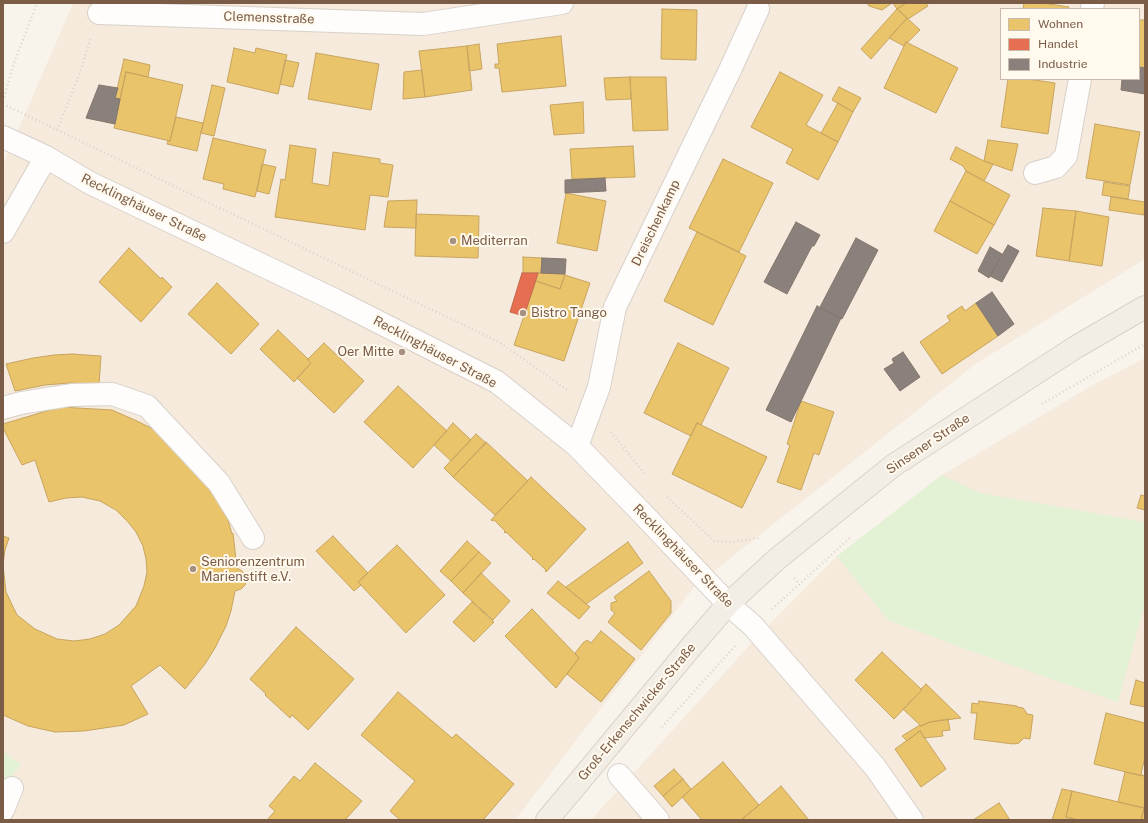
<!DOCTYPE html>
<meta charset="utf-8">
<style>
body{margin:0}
#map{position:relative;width:1148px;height:823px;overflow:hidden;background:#f8f4ec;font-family:"Public Sans",sans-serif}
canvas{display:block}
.frame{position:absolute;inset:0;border:4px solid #7b5c47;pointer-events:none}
.legend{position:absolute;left:1000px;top:8px;width:140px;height:72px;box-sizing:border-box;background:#fff9ee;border:1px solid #cabaab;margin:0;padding:5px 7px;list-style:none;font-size:12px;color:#7b5c47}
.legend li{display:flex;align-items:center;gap:8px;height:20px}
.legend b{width:20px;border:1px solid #cabaab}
</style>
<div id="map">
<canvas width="1148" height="823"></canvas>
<div class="frame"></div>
<ul class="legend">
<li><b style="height:11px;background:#e9c46a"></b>Wohnen</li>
<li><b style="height:11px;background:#e76f51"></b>Handel</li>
<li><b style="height:11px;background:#8a817c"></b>Industrie</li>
</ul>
</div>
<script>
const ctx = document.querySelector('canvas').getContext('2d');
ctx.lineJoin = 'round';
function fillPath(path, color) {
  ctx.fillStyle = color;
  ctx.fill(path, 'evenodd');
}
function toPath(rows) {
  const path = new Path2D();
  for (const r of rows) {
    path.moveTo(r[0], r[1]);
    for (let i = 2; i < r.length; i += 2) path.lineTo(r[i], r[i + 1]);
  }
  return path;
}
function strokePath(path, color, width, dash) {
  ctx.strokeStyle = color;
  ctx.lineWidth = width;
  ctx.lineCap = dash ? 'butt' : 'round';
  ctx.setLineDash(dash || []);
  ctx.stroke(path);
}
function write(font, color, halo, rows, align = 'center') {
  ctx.font = font + ' "Public Sans",sans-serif';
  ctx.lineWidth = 4;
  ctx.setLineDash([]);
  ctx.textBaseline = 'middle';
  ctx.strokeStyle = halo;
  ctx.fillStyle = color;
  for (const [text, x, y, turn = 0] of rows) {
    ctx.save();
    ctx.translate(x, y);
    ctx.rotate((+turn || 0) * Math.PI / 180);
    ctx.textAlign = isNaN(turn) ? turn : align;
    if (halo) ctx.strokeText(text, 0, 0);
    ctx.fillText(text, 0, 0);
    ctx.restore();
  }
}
const residential = toPath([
 [73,3,1145,3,1145,259,977,363,694,587,515,820,3,820,3,780,7,781,21,765,3,751,3,165],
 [1001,9,1139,9,1139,79,1001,79],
 [1145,358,1145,820,591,820,757,637,837,556,942,475,1093,385]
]);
const green = toPath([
 [942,475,980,493,1145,522,1145,603,1118,702,971,651,888,620,837,556],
 [3,751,21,765,7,781,3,780]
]);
const homes = toPath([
 [867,3,892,3,882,10,869,6,867,3],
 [893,3,906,3,897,9,893,3],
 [906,3,926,3,928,6,908,19,897,9,906,3],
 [1024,3,1043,3,1069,7,1068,9,1023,9,1024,3],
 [662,9,697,10,696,60,661,59,662,9],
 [897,9,907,18,871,59,861,49,897,9],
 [907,18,920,30,907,43,906,42,904,46,889,38,907,18],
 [1139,20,1145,20,1145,68,1139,67,1139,20],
 [561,36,566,86,502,92,499,68,495,68,495,64,499,64,497,44,561,36],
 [906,42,958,68,936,113,884,88,906,42],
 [479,44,482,69,469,71,467,46,479,44],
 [467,46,472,90,425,97,419,51,467,46],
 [234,48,255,53,256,48,287,55,278,94,227,82,234,48],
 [316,53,379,64,371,110,308,99,316,53],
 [124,59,150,65,148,77,126,72,120,99,115,98,124,59],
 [285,60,299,63,293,87,280,84,285,60],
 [422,70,425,97,403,99,404,72,422,70],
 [126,72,183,85,170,141,114,128,126,72],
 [780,72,823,95,806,125,838,142,818,180,786,163,793,149,751,127,780,72],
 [630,77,631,99,606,100,604,78,630,77],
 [630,77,666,77,668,130,633,131,630,77],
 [1008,79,1028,79,1055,83,1048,134,1001,127,1008,79],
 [212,85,225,88,214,136,201,133,212,85],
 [839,87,861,98,853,112,832,100,839,87],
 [583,102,584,133,554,135,550,105,583,102],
 [838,103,853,112,838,142,821,133,838,103],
 [176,117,203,123,197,151,167,144,168,141,170,141,176,117],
 [1095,124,1140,132,1130,185,1086,178,1095,124],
 [213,138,266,150,255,197,223,189,224,184,203,179,213,138],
 [988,140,1018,144,1012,171,984,161,988,140],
 [290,145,316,149,312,183,329,186,333,152,380,159,380,163,393,165,388,197,370,195,365,230,275,217,281,179,285,180,290,145],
 [633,146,635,177,572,179,570,149,633,146],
 [956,147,984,161,993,164,984,181,966,171,963,166,950,159,956,147],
 [723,159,773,183,739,252,689,228,723,159],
 [262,164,276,167,269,194,257,191,262,164],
 [966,171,1010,195,994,225,950,201,966,171],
 [1104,182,1130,186,1128,199,1102,195,1104,182],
 [566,193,606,201,597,251,557,243,566,193],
 [1111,197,1145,202,1144,215,1109,210,1111,197],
 [417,200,416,228,384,227,388,201,417,200],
 [950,201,994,225,977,254,934,231,950,201],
 [1043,208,1076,211,1069,261,1036,256,1043,208],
 [1076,211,1109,217,1102,266,1069,261,1076,211],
 [416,214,479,216,478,258,415,256,416,214],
 [697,232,746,256,713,325,664,301,697,232],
 [129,248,161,279,162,277,172,287,141,322,99,282,129,248],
 [523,257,542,258,541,273,523,273,523,257],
 [538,273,541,273,565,274,560,289,536,281,538,273],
 [565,275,590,283,564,361,514,345,536,281,560,289,565,275],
 [217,283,259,324,231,354,188,314,217,283],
 [976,303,998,336,942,374,920,342,950,321,947,316,962,306,965,311,976,303],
 [278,330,308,359,308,360,311,363,294,382,260,349,278,330],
 [324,343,364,381,334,413,297,378,311,363,308,360,308,359,324,343],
 [678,343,729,368,701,425,697,423,691,436,644,413,678,343],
 [72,354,101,356,99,385,70,383,45,385,15,391,6,364,33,358,54,355,72,354],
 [398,386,447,431,413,468,364,422,398,386],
 [801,401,834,412,819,455,814,453,801,490,777,482,790,445,787,444,801,401],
 [60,407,112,410,137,421,157,431,178,445,225,510,232,534,233,533,237,568,242,571,246,575,247,580,245,585,241,589,235,591,231,611,226,626,215,648,205,664,185,689,160,665,131,686,148,714,124,725,84,731,55,732,28,726,3,715,3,536,9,538,5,550,3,565,6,592,17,615,35,629,57,639,74,641,90,639,105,634,119,625,136,606,144,586,147,572,146,559,143,546,136,532,128,522,116,510,100,501,82,497,66,498,49,502,35,460,22,465,3,428,3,424,60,407],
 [453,423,471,440,451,461,434,445,453,423],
 [697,423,767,457,742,508,672,474,697,423],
 [476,434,486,443,453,477,444,468,476,434],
 [486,442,528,481,495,515,453,477,486,442],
 [531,477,586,529,546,572,545,571,546,570,534,559,533,560,532,559,533,558,506,532,505,533,504,532,505,531,494,520,492,521,491,520,531,477],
 [1141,495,1145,496,1145,510,1137,508,1141,495],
 [333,536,368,573,358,582,361,585,354,591,316,551,333,536],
 [467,541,479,552,451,581,440,571,467,541],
 [628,542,643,563,586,604,566,587,628,542],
 [397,545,445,595,406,633,358,582,397,545],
 [479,552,491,563,463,593,451,581,479,552],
 [649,571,671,601,671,613,641,650,608,622,615,613,611,610,611,603,617,601,614,597,649,571],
 [481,573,510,601,493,620,463,593,481,573],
 [558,581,590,607,579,619,547,593,558,581],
 [472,602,494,622,474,642,453,622,472,602],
 [532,609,579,658,556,688,505,636,532,609],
 [296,627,354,679,308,730,292,715,290,718,265,695,266,694,250,679,296,627],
 [601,631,635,659,601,702,567,674,579,658,575,653,583,643,587,640,591,643,601,631],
 [882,652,922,690,894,719,855,680,882,652],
 [1136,680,1145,683,1145,707,1130,704,1136,680],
 [926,684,961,718,930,722,921,726,920,725,903,709,922,690,921,689,926,684],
 [398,692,452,738,456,734,514,784,483,820,400,820,390,811,415,781,361,735,398,692],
 [979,701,1017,706,1017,707,1023,708,1026,712,1027,714,1033,715,1030,739,1024,738,1019,743,1015,744,1013,743,1013,744,974,739,977,713,971,713,972,703,978,704,979,701],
 [1106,713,1145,723,1145,757,1141,774,1142,774,1142,776,1094,764,1106,713],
 [948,719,950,730,942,731,943,736,924,738,920,731,907,741,902,736,920,725,921,726,930,722,948,719],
 [920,731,946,769,921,787,895,749,920,731],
 [723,762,759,805,741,820,702,820,682,797,723,762],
 [315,763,362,801,345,820,267,820,275,811,269,806,294,776,300,781,315,763],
 [674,769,683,779,663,796,654,786,674,769],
 [1125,772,1145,776,1145,801,1144,808,1118,802,1125,772],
 [683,779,691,789,672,807,663,796,683,779],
 [781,786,809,820,741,820,759,805,781,786],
 [1062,789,1072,791,1066,817,1077,820,1052,820,1062,789],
 [1072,791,1144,808,1141,820,1079,820,1066,817,1072,791],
 [999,803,1010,820,973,820,999,803],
 [1144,808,1145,809,1145,820,1141,820,1144,808]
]);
const shops = toPath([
 [522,273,538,273,524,316,510,312,522,273]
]);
const industry = toPath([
 [1139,67,1145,68,1145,94,1121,90,1122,79,1139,79,1139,67],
 [99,85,118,88,115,98,120,99,115,124,86,118,99,85],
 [605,178,606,191,565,193,565,180,605,178],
 [796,222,820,235,814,246,812,246,787,294,764,282,796,222],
 [856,238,878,250,842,319,820,307,856,238],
 [1008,245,1019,251,1002,282,990,276,1008,245],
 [990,247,1002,254,989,278,978,271,990,247],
 [542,258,566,259,565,274,541,273,542,258],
 [992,292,1014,324,998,336,976,303,992,292],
 [817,306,841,318,791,422,766,410,817,306],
 [903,352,920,377,900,391,884,369,894,363,892,359,903,352]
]);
const path = toPath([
 [3,101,14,63,37,3],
 [3,104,499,342,569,391],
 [57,130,81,70,91,37],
 [1042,404,1145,344],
 [611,432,644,473],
 [667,497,714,541,730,542,760,538],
 [794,578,799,584],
 [772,609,851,537],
 [662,727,735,646]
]);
const minor = toPath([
 [1092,9,1093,3],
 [99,13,423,24,562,3],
 [3,137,46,157,90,183,335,300,497,382,577,446,642,513,728,604,753,626,875,767,912,820],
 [1035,173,1056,167,1066,156,1080,79],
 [3,232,46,157],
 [3,408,21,403,71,395,112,394,147,406,219,483,253,538],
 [577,446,599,387,615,307,730,70,758,9],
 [619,775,658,820],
 [3,810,12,788]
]);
const major = toPath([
 [547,820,573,789,691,647,728,604,777,559,894,465,1076,347,1145,307]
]);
const markers = [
 [453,241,4,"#a79181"],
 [523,313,4,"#a79181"],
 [402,352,4,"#a79181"],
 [193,569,4,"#a79181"]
];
const streetNames = [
 ["Clemensstraße",269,18,2],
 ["Recklinghäuser Straße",144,208,26],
 ["Dreischenkamp",656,223,-64],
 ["Recklinghäuser Straße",435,352,28],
 ["Sinsener Straße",928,444,-34],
 ["Recklinghäuser Straße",683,556,46],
 ["Groß-Erkenschwicker-Straße",637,712,-50]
];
const poiNames = [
 ["Mediterran",461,241],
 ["Bistro Tango",531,313],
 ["Oer Mitte",394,352,"right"],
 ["Seniorenzentrum",201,562],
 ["Marienstift e.V.",201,577]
];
fillPath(residential, '#f5eadb');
fillPath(green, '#e3f1d5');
fillPath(homes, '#e9c46a');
strokePath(homes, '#c8a560', 1);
fillPath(shops, '#e76f51');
strokePath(shops, '#c7694e', 1);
fillPath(industry, '#8a817c');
strokePath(industry, '#86766c', 1);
strokePath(minor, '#d8d1ca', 24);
strokePath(major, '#dad1c8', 24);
strokePath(path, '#dcd3cd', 2.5, [1, 3]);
strokePath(minor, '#fefdfc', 22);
strokePath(major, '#f3eee5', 22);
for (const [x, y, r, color] of markers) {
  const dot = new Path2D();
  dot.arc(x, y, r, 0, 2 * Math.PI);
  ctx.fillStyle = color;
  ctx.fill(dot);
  strokePath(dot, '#fff9ee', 1.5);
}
write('13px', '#7b5c47', '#fff9ee', streetNames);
write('13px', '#7b5c47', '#fff9ee', poiNames, 'left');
</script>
